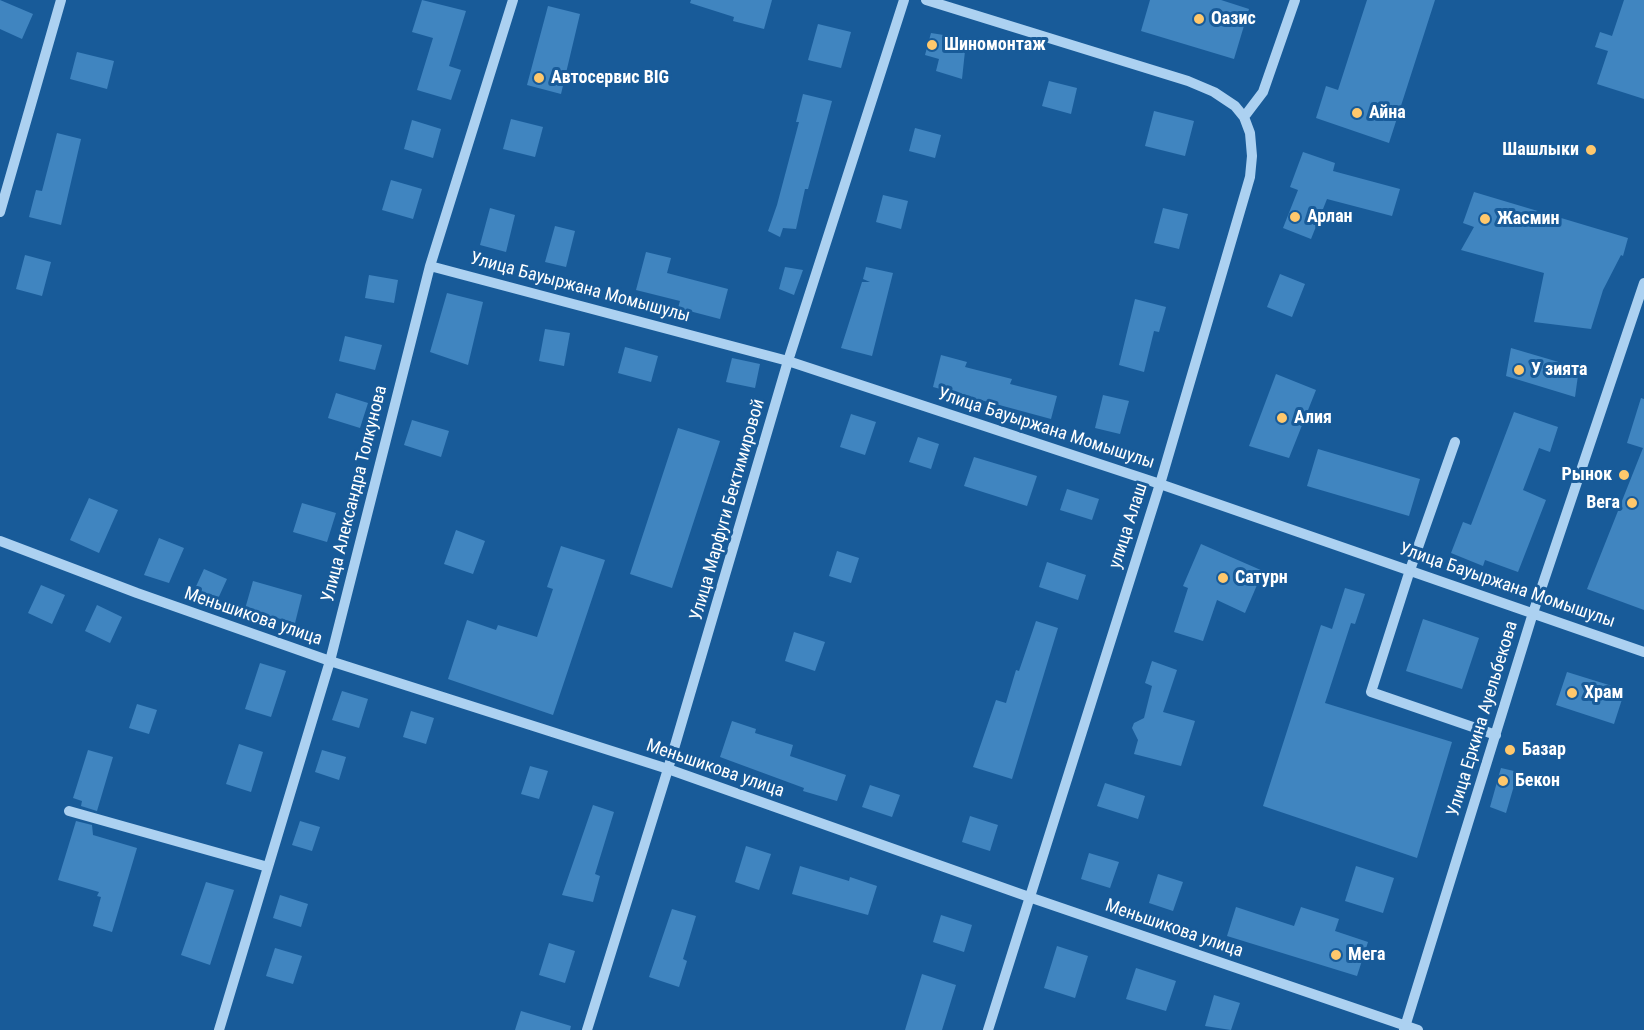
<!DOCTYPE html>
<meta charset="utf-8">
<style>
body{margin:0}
canvas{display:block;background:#185b99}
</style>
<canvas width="1644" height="1030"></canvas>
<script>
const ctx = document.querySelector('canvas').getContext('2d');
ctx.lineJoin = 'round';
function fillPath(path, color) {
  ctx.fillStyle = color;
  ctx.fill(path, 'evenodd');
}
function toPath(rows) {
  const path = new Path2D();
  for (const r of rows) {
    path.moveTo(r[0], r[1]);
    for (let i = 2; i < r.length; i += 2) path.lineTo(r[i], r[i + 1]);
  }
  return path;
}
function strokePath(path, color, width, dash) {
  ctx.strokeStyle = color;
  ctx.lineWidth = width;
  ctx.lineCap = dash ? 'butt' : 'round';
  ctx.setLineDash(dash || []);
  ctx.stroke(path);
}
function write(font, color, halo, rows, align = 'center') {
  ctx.font = font + ' "Roboto Condensed",sans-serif';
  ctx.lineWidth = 6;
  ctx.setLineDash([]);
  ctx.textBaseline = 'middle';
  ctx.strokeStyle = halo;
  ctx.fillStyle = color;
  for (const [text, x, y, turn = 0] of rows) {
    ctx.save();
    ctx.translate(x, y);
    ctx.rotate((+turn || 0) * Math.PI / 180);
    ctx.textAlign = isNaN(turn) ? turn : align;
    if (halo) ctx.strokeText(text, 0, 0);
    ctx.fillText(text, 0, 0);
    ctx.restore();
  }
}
const building = toPath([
 [0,0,33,14,22,39,0,29],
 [422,0,466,11,449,66,461,70,451,100,417,90,433,38,412,32],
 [691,0,772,0,764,29,733,21,734,17,690,3],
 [1150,0,1221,0,1249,9,1234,59,1141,31],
 [1367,0,1435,0,1389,143,1316,118,1326,86,1338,90],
 [1624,0,1644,0,1644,99,1597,84,1608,51,1595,47,1600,32,1612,36],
 [548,6,580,14,561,94,527,85],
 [818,24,851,32,841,68,808,60],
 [931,33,956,37,953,48,965,51,962,79,936,71,939,59,925,55],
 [77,52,114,61,107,89,70,79],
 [1049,81,1077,88,1071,114,1042,106],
 [803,94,832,101,808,189,805,189,796,229,783,228,780,237,768,231,777,205,799,122,796,122],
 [1154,111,1194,121,1185,156,1145,146],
 [511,119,543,127,535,157,503,149],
 [412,120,441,129,433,158,404,149],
 [915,128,941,135,935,158,909,151],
 [57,133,81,139,61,225,29,217,36,190,42,191],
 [1303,152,1335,163,1333,171,1400,189,1392,216,1327,199,1311,239,1283,228,1298,190,1290,187],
 [391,180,422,189,413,219,382,210],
 [1474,192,1628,238,1623,256,1621,255,1603,290,1591,329,1534,322,1544,273,1461,250,1474,227,1463,223],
 [883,195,908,201,901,229,876,222],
 [490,208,515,215,506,252,480,245],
 [1163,208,1188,214,1179,249,1154,243],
 [555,226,575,231,566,267,545,262],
 [646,252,671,258,667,273,728,289,720,319,678,308,680,301,636,290],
 [25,255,51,262,42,296,16,289],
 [785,267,803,270,794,295,779,289],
 [866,267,893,273,872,356,841,348,862,282,870,282,863,279],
 [1280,274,1305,284,1292,317,1267,307],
 [369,275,398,280,394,303,365,298],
 [447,293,483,302,468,365,430,352],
 [1135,299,1166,307,1159,332,1154,331,1144,372,1119,365],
 [545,329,570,333,564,366,539,361],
 [345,336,382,345,375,370,339,361],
 [625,347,658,356,651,382,618,373],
 [1511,348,1579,368,1575,397,1506,376],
 [941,355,967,362,965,367,1012,379,1010,384,1057,396,1051,419,933,387],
 [732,358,760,364,755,388,726,382],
 [1276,374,1316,390,1289,458,1249,446],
 [336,393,368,403,360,428,328,418],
 [1103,395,1129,401,1120,434,1095,428],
 [1641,398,1644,399,1644,610,1587,589,1643,448,1627,443],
 [1514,412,1558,427,1550,452,1539,448,1523,490,1546,500,1518,572,1485,560,1483,566,1451,553,1463,522,1471,525],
 [851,414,876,422,865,455,840,447],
 [412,420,449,431,441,457,404,445],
 [678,428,720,441,672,588,630,574],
 [918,437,939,444,931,469,909,462],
 [1318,449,1420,479,1409,516,1307,486],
 [974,457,1037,476,1027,506,964,486],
 [1067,489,1099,499,1092,520,1060,510],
 [89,498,118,510,99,553,70,540],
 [302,503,336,513,327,542,293,532],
 [456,530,485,541,473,574,444,564],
 [159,538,184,548,169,583,144,575],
 [1201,544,1263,571,1245,613,1217,600,1203,641,1174,632,1188,588,1183,586],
 [561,546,605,560,553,715,448,679,467,620,496,630,498,625,537,637,553,589,547,587],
 [837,551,859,558,851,583,829,576],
 [1047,562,1086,575,1078,600,1039,587],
 [204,569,227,579,216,603,193,593],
 [253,581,302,595,295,623,245,609],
 [41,585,65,595,52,624,28,613],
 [1345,588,1365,594,1355,624,1351,623,1325,703,1452,742,1417,858,1263,806,1321,625,1332,629],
 [97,605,122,617,110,643,85,631],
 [1423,619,1479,638,1462,689,1406,671],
 [1036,621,1058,628,1012,779,973,767,996,700,1006,703,1016,670,1019,671],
 [794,632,825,642,815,671,785,661],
 [1152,661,1177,670,1163,712,1195,721,1181,766,1134,754,1138,740,1132,728,1134,723,1144,718,1152,686,1145,683],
 [260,663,286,671,271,717,245,709],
 [1567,672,1625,690,1614,724,1556,705],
 [342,691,368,699,359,728,332,720],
 [137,704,157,710,149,734,129,728],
 [411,711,434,718,426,744,403,737],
 [732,721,756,729,755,733,793,745,790,756,846,775,837,801,803,791,804,788,720,757],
 [239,744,263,752,251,792,226,784],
 [88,750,113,757,97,811,81,806,82,801,73,798],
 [322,750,346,757,339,780,315,772],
 [530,766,548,771,539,799,521,794],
 [1501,768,1518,772,1506,813,1490,807],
 [1105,783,1145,796,1138,819,1097,806],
 [870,785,900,795,892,817,862,807],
 [593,805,614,812,595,874,600,876,593,902,562,895],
 [970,816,998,825,990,851,962,842],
 [76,821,92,825,93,835,137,848,112,932,93,926,101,897,97,896,99,892,58,880],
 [300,821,320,827,312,851,292,845],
 [746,846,771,854,759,890,735,882],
 [1089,853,1119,862,1110,888,1081,879],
 [800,866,849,881,850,877,877,886,868,915,792,894],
 [1356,866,1394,878,1383,913,1345,901],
 [1158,874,1183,882,1173,911,1149,903],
 [206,882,234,890,210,965,181,955],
 [280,895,308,904,301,927,273,918],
 [1236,907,1294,926,1301,907,1339,919,1335,931,1368,942,1357,976,1227,936],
 [672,909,696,916,683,959,687,961,679,987,649,977],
 [941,915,972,925,964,952,933,942],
 [549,943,575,951,565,983,539,975],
 [1057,946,1088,956,1075,998,1044,988],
 [275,948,302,956,293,984,266,976],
 [1136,968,1176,981,1166,1011,1126,999],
 [922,974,956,985,942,1030,905,1030],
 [1214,995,1240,1003,1231,1030,1205,1026],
 [521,1011,571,1026,570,1030,515,1030]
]);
const minor = toPath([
 [926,0,1188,81,1214,92,1235,106,1244,117,1250,133,1252,156,1250,177,1160,484,988,1030],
 [1244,117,1263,92,1295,0],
 [0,212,61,0],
 [430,266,788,361,1160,484,1644,652],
 [1455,442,1410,570,1371,692,1496,735],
 [0,541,137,593,330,661,668,769,1029,897,1418,1030],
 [69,811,268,867],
 [219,1030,330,661,430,266,513,0],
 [587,1030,668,769,788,361,904,0],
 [1404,1030,1533,613,1644,283]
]);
const markers = [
 [1199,19,6,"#ffc86c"],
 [932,45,6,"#ffc86c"],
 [539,78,6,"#ffc86c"],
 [1357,113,6,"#ffc86c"],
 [1591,150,6,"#ffc86c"],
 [1295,217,6,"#ffc86c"],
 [1485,219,6,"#ffc86c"],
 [1519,370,6,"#ffc86c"],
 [1282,418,6,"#ffc86c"],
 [1624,475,6,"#ffc86c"],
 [1632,503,6,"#ffc86c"],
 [1223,578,6,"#ffc86c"],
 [1572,693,6,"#ffc86c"],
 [1510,750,6,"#ffc86c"],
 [1503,781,6,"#ffc86c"],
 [1336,955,6,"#ffc86c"]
];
const poiNames = [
 ["Оазис",1211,19],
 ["Шиномонтаж",944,45],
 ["Автосервис BIG",551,78],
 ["Айна",1369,113],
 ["Шашлыки",1579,150,"right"],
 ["Арлан",1307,217],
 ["Жасмин",1497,219],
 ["У зията",1531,370],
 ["Алия",1294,418],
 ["Рынок",1612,475,"right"],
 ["Вега",1620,503,"right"],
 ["Сатурн",1235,578],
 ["Храм",1584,693],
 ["Базар",1522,750],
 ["Бекон",1515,781],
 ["Мега",1348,955]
];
const streetNames = [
 ["Улица Бауыржана Момышулы",580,288,15],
 ["Улица Бауыржана Момышулы",1046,429,18],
 ["Улица Александра Толкунова",355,494,-76],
 ["Улица Марфуги Бектимировой",728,510,-74],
 ["улица Алаш",1129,526,-72],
 ["Улица Бауыржана Момышулы",1507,586,19],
 ["Меньшикова улица",253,617,19],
 ["Улица Еркина Ауельбекова",1483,719,-73],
 ["Меньшикова улица",715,769,19],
 ["Меньшикова улица",1174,929,19]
];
fillPath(building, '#4085c0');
strokePath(minor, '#acd1f1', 10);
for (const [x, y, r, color] of markers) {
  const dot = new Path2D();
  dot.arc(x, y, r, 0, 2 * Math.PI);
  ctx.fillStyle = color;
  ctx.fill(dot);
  strokePath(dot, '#185b99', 2);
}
write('bold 18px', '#fff', '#185b99', poiNames, 'left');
write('18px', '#fff', '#185b99', streetNames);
</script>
